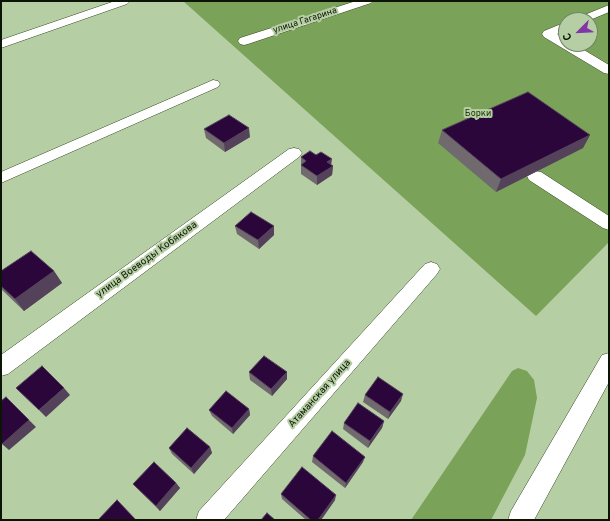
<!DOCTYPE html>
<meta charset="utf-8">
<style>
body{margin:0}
#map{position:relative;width:610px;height:521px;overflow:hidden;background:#b5cea3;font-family:Overpass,sans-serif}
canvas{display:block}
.frame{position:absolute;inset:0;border:2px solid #0c1405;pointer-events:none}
.north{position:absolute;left:558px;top:12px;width:40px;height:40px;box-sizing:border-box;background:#b5cea3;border:1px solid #718464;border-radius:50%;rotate:246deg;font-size:11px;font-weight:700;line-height:16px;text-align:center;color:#0c1405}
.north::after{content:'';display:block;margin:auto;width:14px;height:18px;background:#8135a7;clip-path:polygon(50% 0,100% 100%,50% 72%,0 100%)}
</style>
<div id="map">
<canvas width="610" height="521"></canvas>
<div class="frame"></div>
<div class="north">С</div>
</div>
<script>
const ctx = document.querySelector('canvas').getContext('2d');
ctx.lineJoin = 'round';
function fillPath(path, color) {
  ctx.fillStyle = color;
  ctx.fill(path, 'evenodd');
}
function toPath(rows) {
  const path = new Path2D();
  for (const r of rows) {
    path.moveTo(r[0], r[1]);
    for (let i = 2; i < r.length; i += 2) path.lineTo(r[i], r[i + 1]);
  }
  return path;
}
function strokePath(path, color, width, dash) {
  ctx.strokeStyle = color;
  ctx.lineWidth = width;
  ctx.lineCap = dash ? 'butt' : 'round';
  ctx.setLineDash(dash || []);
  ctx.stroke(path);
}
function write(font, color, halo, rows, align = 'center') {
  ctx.font = font + ' Overpass,sans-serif';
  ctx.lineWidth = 4;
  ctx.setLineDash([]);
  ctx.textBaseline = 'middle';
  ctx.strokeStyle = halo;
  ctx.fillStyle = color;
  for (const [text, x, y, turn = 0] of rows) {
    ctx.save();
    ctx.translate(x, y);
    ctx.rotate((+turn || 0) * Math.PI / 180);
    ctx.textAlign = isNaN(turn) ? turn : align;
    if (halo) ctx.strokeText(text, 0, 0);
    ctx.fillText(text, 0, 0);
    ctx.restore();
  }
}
const green = toPath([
 [183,1,609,1,609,242,536,316],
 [566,20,590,20,590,44,566,44],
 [518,368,527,371,534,380,537,398,525,455,491,520,411,520,512,371]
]);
const minor = toPath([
 [115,1,129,2,127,4,1,48,1,40,115,1],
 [356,1,373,1,371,3,248,44,244,45,240,44,238,41,240,38,356,1],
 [609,5,609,12,590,20,575,20,577,18,609,5],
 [566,22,566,30,557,34,566,39,566,44,574,44,609,65,609,74,604,73,544,37,542,34,544,31,566,22],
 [213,80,218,81,220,84,218,87,1,183,1,172,213,80],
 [294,148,299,149,302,153,299,157,8,374,1,376,1,355,289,149,294,148],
 [535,171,541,172,609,216,609,230,603,228,529,180,527,176,529,172,535,171],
 [431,262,437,264,440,269,437,274,224,520,196,520,199,511,425,264,431,262],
 [609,353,609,382,534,520,508,520,511,511,602,355,609,353]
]);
const wall = toPath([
 [204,129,250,137,225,152,206,138],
 [442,130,590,135,583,148,496,192,438,143],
 [301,157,331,165,333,166,332,175,317,185,301,174],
 [235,226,274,235,259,249,237,234],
 [1,271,54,271,62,283,24,311,1,289],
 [249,372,287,379,272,396,250,380],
 [365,395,401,401,388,419,363,402],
 [249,409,250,415,233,434,212,416,209,410],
 [384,421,382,428,368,448,343,429,344,423],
 [210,447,212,453,194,474,172,454,169,448],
 [313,456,363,462,345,488,312,462],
 [176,483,180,488,160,511,133,484],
 [281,494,335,500,321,520,306,520,282,499]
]);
const shadedWall = toPath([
 [249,128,250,137,225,152,224,143],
 [590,135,583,148,496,192,501,179],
 [332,159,331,166,333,166,332,175,317,185,317,176,327,162],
 [274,226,274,235,259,249,258,240],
 [54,271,62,283,24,311,15,299],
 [287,372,287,379,272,396,271,389],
 [64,388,70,395,46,417,39,410],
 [403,394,401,401,388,419,390,412],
 [6,397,36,427,9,450,2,444],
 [249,409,250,415,233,434,232,428],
 [384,421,382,428,368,448,370,441],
 [210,447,212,453,194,474,191,468],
 [365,457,363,462,345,488,346,483],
 [176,483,180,488,160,511,156,506],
 [336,495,335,500,321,520,318,520]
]);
const building = toPath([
 [528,92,590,135,501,179,442,130,528,92],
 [229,115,249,128,224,143,204,129,229,115],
 [310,151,316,155,321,152,332,159,327,162,333,166,317,176,301,165,306,161,301,157,310,151],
 [251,212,274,226,258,240,235,226,251,212],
 [31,251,54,271,15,299,1,286,1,271,31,251],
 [264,356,287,372,271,389,249,372,264,356],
 [42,366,64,388,39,410,16,388,42,366],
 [378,377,403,394,390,412,365,395,378,377],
 [226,391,249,409,232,428,209,410,226,391],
 [6,397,29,420,2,444,1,444,1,401,6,397],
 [358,403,384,421,370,441,344,423,358,403],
 [187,428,210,447,191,468,169,448,187,428],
 [332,431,365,457,346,483,313,456,332,431],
 [154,462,176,483,156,506,133,484,154,462],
 [302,467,336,495,318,520,311,520,281,494,302,467],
 [117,500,136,520,98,520,117,500],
 [267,513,275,520,261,520,267,513]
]);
const farStreetnames = [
 ["улица Гагарина",305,21,-18]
];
const farParknames = [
 ["Борки",478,114]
];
const streetNames = [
 ["улица Воеводы Кобякова",147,260,-36],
 ["Атаманская улица",320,394,-48]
];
fillPath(green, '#7aa259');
strokePath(minor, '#334822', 1);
fillPath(minor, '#fff');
fillPath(wall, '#706a6f');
fillPath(shadedWall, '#54425a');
fillPath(building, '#2a063b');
strokePath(building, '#54425a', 1);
write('9px', '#0c1405', '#b5cea3', farStreetnames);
write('9px', '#233a0a', '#b5cea3', farParknames);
write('10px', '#0c1405', '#b5cea3', streetNames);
</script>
